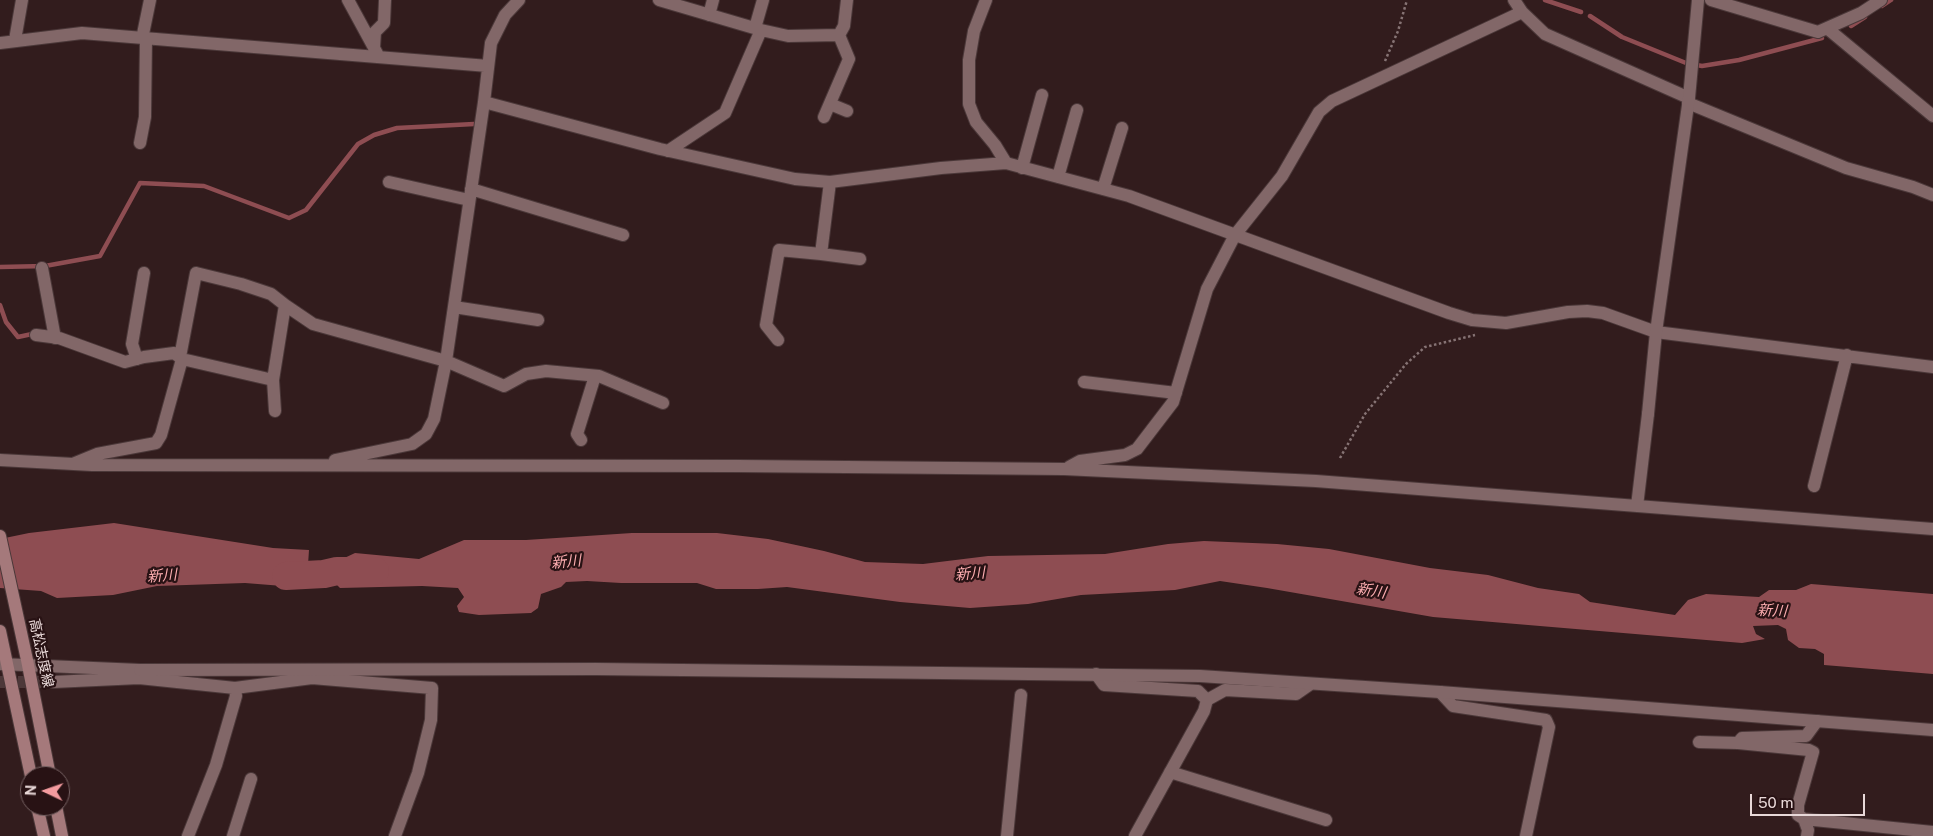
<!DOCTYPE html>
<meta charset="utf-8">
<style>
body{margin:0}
#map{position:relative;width:1933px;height:836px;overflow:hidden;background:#321c1d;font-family:"Public Sans",sans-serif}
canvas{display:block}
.north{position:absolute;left:20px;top:766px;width:50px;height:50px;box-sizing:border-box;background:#281214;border:1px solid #756162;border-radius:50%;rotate:273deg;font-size:14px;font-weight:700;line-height:20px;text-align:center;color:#e8d8d8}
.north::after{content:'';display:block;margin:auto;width:18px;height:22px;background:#f49b9f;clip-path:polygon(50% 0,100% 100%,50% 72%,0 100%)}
.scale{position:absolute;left:1750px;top:794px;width:115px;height:22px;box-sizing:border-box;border:2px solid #e8d8d8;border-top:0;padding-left:6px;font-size:15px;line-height:18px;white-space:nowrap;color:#e8d8d8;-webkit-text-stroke:4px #281214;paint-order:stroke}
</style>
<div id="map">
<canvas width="1933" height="836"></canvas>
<div class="north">N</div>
<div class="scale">50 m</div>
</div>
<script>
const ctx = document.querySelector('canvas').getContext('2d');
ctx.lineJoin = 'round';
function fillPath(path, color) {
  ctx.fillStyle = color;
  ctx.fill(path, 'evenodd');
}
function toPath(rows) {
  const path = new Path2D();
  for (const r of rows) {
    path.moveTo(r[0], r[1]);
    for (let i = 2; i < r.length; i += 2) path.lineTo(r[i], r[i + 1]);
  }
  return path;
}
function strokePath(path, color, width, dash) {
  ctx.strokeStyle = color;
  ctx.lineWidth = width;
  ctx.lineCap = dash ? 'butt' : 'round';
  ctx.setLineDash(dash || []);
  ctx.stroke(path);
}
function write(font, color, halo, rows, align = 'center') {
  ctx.font = font + ' "Public Sans","Noto Sans JP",sans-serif';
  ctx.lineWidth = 4.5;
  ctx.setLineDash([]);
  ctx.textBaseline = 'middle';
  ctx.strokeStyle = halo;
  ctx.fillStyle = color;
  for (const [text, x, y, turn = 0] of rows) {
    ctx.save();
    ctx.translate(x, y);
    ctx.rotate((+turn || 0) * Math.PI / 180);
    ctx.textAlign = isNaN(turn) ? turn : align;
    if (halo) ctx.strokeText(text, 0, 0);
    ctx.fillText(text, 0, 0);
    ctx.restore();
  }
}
const water = toPath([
 [114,523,273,548,309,550,308,565,324,567,324,579,309,579,308,588,245,583,157,586,113,595,57,598,41,591,0,588,0,539,29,533],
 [632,533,717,533,768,539,824,551,865,562,923,564,988,556,1105,554,1168,544,1204,541,1277,544,1329,549,1430,568,1488,575,1538,588,1579,594,1590,602,1675,615,1688,600,1706,594,1759,597,1769,590,1796,590,1811,584,1933,594,1933,674,1824,665,1824,654,1815,649,1799,648,1788,640,1786,629,1778,625,1753,626,1756,634,1765,639,1742,643,1433,617,1267,588,1220,581,1175,590,1081,595,1028,604,970,608,900,602,787,587,758,589,716,589,697,583,621,583,587,581,566,582,561,587,541,594,538,608,531,613,479,615,459,612,457,606,464,597,458,588,422,586,340,588,336,584,338,561,355,553,419,559,464,540,526,540]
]);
const stream = toPath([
 [1545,0,1581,12],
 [1882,6,1891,0],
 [1590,16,1622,37,1686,63,1702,66,1739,60,1822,38],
 [1851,26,1865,17],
 [0,267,45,266,100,256,140,183,204,186,289,218,306,210,358,144,374,135,397,128,474,124],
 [0,305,6,322,18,337,32,334]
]);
const river = toPath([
 [286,576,324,574,337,571,375,571]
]);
const minorTunnel = toPath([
 [0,682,53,682]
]);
const path = toPath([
 [1385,61,1398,31,1407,0],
 [1340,458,1365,414,1406,364,1425,347,1475,335]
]);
const minor = toPath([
 [348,0,379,57],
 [659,0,761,30],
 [986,0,974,31,969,60,969,104,976,122,995,145,1006,163],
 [1514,0,1522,12,1545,34,1689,98],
 [1711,0,1818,32,1861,13,1881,0],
 [709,15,713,0],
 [755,28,763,0],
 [1828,29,1933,116],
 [15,40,22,0],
 [0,43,82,33,488,66],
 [374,48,375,32,384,23,385,0],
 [484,102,660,149,795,179,830,182,941,168,1006,163,1129,196,1449,313,1472,320,1506,323,1568,312,1587,311,1603,313,1656,332,1933,367],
 [1688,103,1846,168,1913,187,1933,195],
 [830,104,847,111],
 [824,117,849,59,839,35],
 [140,143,145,117,146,38,143,34,150,0],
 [668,151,725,113,761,30,788,36,839,35,844,26,847,0],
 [1022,168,1042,95],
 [1058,177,1077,110],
 [389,182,469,200],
 [471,189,623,235],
 [1103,189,1122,128],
 [821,254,860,259],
 [42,268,55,338],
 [285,305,313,324,446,361,504,386,526,374,546,371,599,376,663,403],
 [454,307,538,320],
 [36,335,59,338,125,362,144,357,174,353,182,359,161,435,156,443,97,454,75,463],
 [778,340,766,325,779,250,821,254,830,182],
 [180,357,196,273,241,284,271,294,285,305,273,380,182,359],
 [137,359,132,344,144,273],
 [273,380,275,411],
 [1084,382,1176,393],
 [581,440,577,434,595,376],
 [0,460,92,465,737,466,1064,469,1316,481,1933,529],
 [335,460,412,444,426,434,434,419,446,361,484,102,491,43,505,15,519,0],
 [1069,467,1080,461,1125,455,1137,449,1173,402,1207,289,1235,235,1282,176,1319,112,1332,101,1522,12],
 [1814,486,1847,355],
 [1637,506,1648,414],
 [0,664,140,670,139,678,53,682],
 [1096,674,1104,685,1198,691,1207,700,1204,711,1135,836],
 [139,678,235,688,312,678,432,688,431,720,418,773,395,836],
 [1440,692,1453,706,1546,720,1549,727,1526,836],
 [1207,700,1225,690,1296,694,1309,685],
 [1699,742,1738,743],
 [1170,772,1326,820],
 [1804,819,1933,832],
 [188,836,216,765,236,696,235,688],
 [233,836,251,779],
 [1007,836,1021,695],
 [1807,836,1808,830,1804,819,1798,815,1798,805,1813,752,1809,750,1738,743,1742,738,1806,736,1817,721]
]);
const tertiary = toPath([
 [1648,414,1656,332,1689,98,1698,0],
 [140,670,596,669,1200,676,1440,692,1933,730]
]);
const secondary = toPath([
 [0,536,27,660,50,776],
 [0,631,31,776],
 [37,806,44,836],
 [56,806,62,836]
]);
const streetNames = [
 ["高松志度線",41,653,78]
];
const waterNames = [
 ["新川",566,562,-5],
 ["新川",970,574,-4],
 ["新川",162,576,-4],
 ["新川",1371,591,9],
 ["新川",1772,611,3]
];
fillPath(water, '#8e4d52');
strokePath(stream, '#8e4d52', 4.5);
strokePath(river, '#8e4d52', 28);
strokePath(minorTunnel, '#4d3839', 12, [12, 6]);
strokePath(minor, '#4b3839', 14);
strokePath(tertiary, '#4b3839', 14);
strokePath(secondary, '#4b3839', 14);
strokePath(path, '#867374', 2.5, [2.5, 2.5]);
strokePath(minor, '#826768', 12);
strokePath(tertiary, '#826768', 12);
strokePath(secondary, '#a5797b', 12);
write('14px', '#e8d8d8', '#281214', streetNames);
write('italic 15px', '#fbacaf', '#281214', waterNames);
</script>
